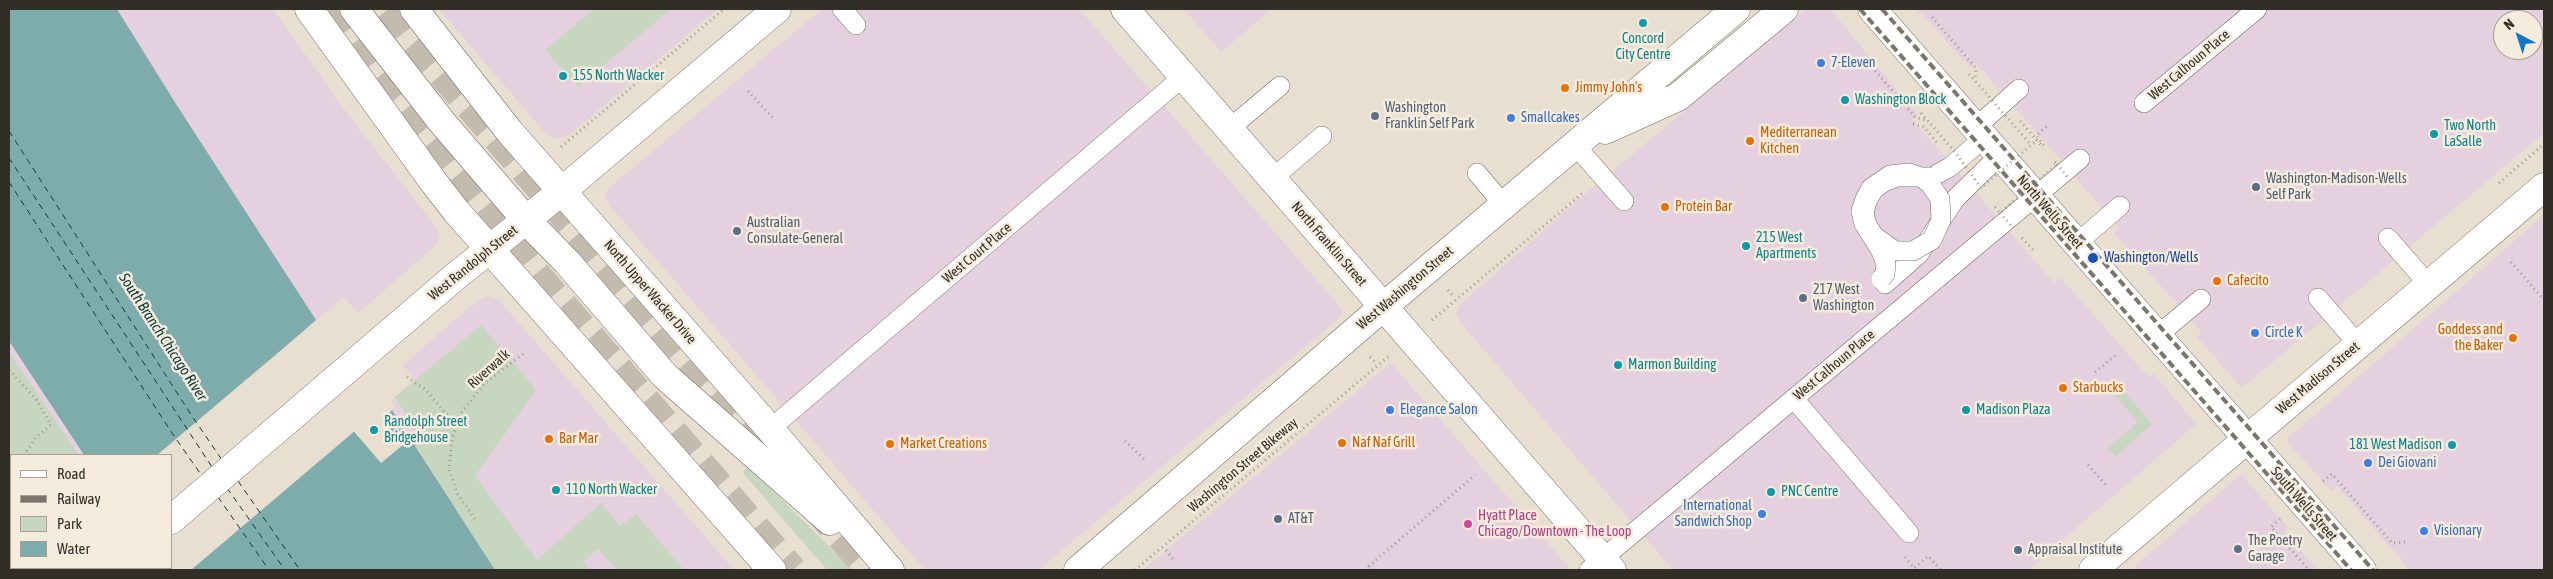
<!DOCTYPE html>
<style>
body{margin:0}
#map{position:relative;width:2553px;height:579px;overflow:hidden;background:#e8dfd0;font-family:"Asap Condensed",sans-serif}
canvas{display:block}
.frame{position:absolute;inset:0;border:10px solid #312d27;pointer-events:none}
.legend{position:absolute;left:10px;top:454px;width:162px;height:115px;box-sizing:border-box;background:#f5ecdd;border:1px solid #a7a094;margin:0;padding:6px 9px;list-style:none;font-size:15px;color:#312d27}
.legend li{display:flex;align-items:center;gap:10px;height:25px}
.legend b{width:25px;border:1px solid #a7a094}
.north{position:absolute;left:2493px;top:10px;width:50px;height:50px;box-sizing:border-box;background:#f5ecdd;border:1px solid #a7a094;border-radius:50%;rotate:320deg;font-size:14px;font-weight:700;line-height:20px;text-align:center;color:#312d27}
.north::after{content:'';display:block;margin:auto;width:18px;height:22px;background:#1377c3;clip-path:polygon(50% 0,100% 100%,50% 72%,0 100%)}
</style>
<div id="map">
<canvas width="2553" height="579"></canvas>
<div class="frame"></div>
<ul class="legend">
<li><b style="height:6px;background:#fff"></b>Road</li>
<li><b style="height:6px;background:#7b756b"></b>Railway</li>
<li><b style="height:14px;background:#c7d7bf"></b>Park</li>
<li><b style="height:14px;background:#7eacad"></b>Water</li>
</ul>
<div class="north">N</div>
</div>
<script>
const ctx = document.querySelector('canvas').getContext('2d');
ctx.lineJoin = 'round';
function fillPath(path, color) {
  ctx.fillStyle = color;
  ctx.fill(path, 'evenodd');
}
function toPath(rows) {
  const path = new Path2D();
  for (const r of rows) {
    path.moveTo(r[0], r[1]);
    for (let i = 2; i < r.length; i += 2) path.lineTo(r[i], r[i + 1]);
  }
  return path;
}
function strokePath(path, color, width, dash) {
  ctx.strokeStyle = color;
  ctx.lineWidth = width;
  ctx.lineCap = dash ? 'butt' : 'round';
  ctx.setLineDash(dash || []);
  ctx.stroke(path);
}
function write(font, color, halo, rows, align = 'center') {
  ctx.font = font + ' "Asap Condensed",sans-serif';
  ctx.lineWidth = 5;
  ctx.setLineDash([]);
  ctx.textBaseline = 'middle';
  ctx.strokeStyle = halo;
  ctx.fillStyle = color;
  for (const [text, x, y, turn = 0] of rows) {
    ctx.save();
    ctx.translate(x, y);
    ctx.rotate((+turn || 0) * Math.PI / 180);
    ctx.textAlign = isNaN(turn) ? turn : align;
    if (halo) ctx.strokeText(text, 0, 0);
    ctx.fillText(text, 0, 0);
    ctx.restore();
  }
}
const commercial = toPath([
 [117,9,273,9,344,109,437,228,439,240,433,248,358,313,344,297,316,320,176,104],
 [439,9,718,9,568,136,556,139,546,134],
 [822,9,1079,9,1334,300,1342,311,1337,320,1038,570,925,570,610,206,605,197,610,187],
 [1184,9,1272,9,1221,52],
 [1807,9,1830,9,1917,114,1912,119,2054,283,2061,278,2149,378,2154,374,2196,424,2028,570,1673,570,1460,322,1456,314,1460,305,1579,199],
 [1914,9,2544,9,2544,133,2242,388,2197,337,2202,332,2114,233,2119,228,2059,158,1976,63,1970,68,1922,13,1919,15],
 [2503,20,2533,20,2533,50,2503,50],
 [2544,215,2544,570,2410,570,2337,486,2331,491,2286,440],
 [488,296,498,299,734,570,495,570,392,410,396,407,391,400,415,380,403,365,477,301],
 [9,341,84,455,11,455,11,568,58,568,54,570,9,570],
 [1391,363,1571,570,1143,570],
 [2241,474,2288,528,2284,531,2318,570,2131,570]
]);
const green = toPath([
 [594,9,671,9,578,87,545,50],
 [481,325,536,390,475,476,537,560,601,503,620,526,636,514,684,570,617,570,598,549,583,562,590,570,495,570,412,440,415,429,395,397],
 [9,352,79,455,11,455,11,568,24,568,21,570,9,570],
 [2115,382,2152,424,2115,457,2107,449,2138,422,2109,388],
 [746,467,750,468,853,570,827,570,743,473]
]);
const water = toPath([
 [9,9,117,9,176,104,316,320,283,349,381,463,403,445,382,420,392,410,495,570,171,570,171,455,84,455,9,341]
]);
const pier = toPath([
 [305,330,307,331,286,349,356,430,191,570,168,570,167,568,171,568,171,455,157,455]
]);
const ferry = toPath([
 [9,131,190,413,222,460],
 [9,158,212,467],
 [9,182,172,433,202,476],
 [238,481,300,570],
 [227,488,285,570],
 [218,497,269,570]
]);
const trunkTunnel = toPath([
 [329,9,371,67,541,279,793,570],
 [389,9,412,40,773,460],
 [813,505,869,570]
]);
const path = toPath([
 [1932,17,1976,68,1975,80],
 [1872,67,1916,118,1927,120],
 [748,91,774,119],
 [2020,121,2042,146],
 [1913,124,1924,127,1938,144],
 [2044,145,2036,136,2047,126],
 [561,147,724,9],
 [2499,183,2544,144],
 [2022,238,2035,252],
 [2511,262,2544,300],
 [1448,290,1453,296],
 [1432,320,1584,192],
 [1370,357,1375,362],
 [9,370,36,399,51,425,36,437,24,455],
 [2095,372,2116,355],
 [407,377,425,389,457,427],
 [1125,441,1145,460],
 [2088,465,2106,485],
 [2323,481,2332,474,2392,543,2405,542],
 [475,519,457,493,449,469,452,439,461,413,485,383,523,354],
 [2280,519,2271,527,2309,570],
 [9,539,11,543],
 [1166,550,1175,562],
 [1905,557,1914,568,1928,556,1941,570],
 [29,568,31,570],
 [63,570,66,568],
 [1135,570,1389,356],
 [1373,570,1369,566,1475,475]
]);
const service = toPath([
 [842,9,856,25],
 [2144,103,2257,9],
 [1976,127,2019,89],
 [1229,129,1280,86],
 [1574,144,1624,201],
 [1477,173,1503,204],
 [1932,177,1950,167,1985,137],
 [1272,179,1322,136],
 [2388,238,2429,285],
 [2077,243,2120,206],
 [1885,284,1919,254,1955,199,2000,155],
 [2318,298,2358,344],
 [2158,335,2201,299],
 [1794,399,1909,533],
 [770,429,1184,76],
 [1589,570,2080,159]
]);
const secondary = toPath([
 [309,9,432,180,456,211,772,570],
 [414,9,509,131,770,429,890,570],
 [1125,9,1612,570],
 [1872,9,2362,570],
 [1605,130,1678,97,1784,9],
 [526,220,567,262,665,376,830,521],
 [171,520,456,276,562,191,777,9],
 [113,570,116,568],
 [1078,570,1383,307,1736,9],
 [2093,570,2544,187]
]);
const trunk = toPath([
 [354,9,441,121,526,220]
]);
const rail = toPath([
 [1860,9,2351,570],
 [1882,9,2373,570]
]);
const pathBridge = toPath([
 [1969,74,2031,145],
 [1921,113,1955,152,1981,188,2037,140],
 [2057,164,2068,178],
 [1995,207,2000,213,2057,164,2052,159],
 [2000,213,2013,228]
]);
const serviceBridge = toPath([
 [1881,279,1885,274,1886,264,1881,251,1864,224,1861,211,1865,199,1871,188,1890,175,1909,173,1921,177,1930,184,1940,199,1941,220,1932,240,1913,251,1895,251,1874,236,1867,225,1864,213,1867,201,1874,189,1884,182,1897,177,1932,177]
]);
const markers = [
 [1643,23,5,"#0f9aa8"],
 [1821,63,5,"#3f7fe0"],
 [563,76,5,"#0f9aa8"],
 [1565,88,5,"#e8710a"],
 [1845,100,5,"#0f9aa8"],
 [1375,116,5,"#5c6f8a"],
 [1511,118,5,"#3f7fe0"],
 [2434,134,5,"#0f9aa8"],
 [1750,141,5,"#e8710a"],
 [2256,187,5,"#5c6f8a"],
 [1665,207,5,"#e8710a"],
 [737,231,5,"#5c6f8a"],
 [1746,246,5,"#0f9aa8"],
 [2093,258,6,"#1a4fb4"],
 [2217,281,5,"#e8710a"],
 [1803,298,5,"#5c6f8a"],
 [2255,333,5,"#3f7fe0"],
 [2513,338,5,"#e8710a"],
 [1618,365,5,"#0f9aa8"],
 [2063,388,5,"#e8710a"],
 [1390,410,5,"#3f7fe0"],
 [1966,410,5,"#0f9aa8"],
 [374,430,5,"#0f9aa8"],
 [549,439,5,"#e8710a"],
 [1342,443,5,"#e8710a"],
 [890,444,5,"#e8710a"],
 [2452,445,5,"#0f9aa8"],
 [2368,463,5,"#3f7fe0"],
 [556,490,5,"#0f9aa8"],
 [1771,492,5,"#0f9aa8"],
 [1762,514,5,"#3f7fe0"],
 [1278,519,5,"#5c6f8a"],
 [1468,524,5,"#d1479c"],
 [2424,531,5,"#3f7fe0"],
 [2238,549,5,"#5c6f8a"],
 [2018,550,5,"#5c6f8a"]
];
const cultureNames = [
 ["Concord",1643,39,"center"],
 ["City Centre",1643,55,"center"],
 ["155 North Wacker",573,76],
 ["Washington Block",1855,100],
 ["Two North",2444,126],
 ["LaSalle",2444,142],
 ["215 West",1756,238],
 ["Apartments",1756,254],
 ["Marmon Building",1628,365],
 ["Madison Plaza",1976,410],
 ["Randolph Street",384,422],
 ["Bridgehouse",384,438],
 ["181 West Madison",2442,445,"right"],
 ["110 North Wacker",566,490],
 ["PNC Centre",1781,492]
];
const shopNames = [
 ["7-Eleven",1831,63],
 ["Smallcakes",1521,118],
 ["Circle K",2265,333],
 ["Elegance Salon",1400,410],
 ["Dei Giovani",2378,463],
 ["International",1752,506,"right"],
 ["Sandwich Shop",1752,522,"right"],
 ["Visionary",2434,531]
];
const streetNames = [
 ["West Calhoun Place",2189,65,-40],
 ["North Wells Street",2050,212,49],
 ["North Franklin Street",1329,244,49],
 ["West Court Place",977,253,-40],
 ["West Randolph Street",473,263,-39],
 ["West Washington Street",1405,288,-40],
 ["North Upper Wacker Drive",650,292,49],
 ["West Calhoun Place",1834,365,-40],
 ["Riverwalk",489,369,-42],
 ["West Madison Street",2318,378,-40],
 ["Washington Street Bikeway",1243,465,-40],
 ["South Wells Street",2304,504,49]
];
const foodNames = [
 ["Jimmy John's",1575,88],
 ["Mediterranean",1760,133],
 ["Kitchen",1760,149],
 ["Protein Bar",1675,207],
 ["Cafecito",2227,281],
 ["Goddess and",2503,330,"right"],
 ["the Baker",2503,346,"right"],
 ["Starbucks",2073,388],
 ["Bar Mar",559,439],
 ["Naf Naf Grill",1352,443],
 ["Market Creations",900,444]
];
const serviceNames = [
 ["Washington",1385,108],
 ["Franklin Self Park",1385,124],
 ["Washington-Madison-Wells",2266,179],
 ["Self Park",2266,195],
 ["Australian",747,223],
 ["Consulate-General",747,239],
 ["217 West",1813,290],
 ["Washington",1813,306],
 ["AT&T",1288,519],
 ["The Poetry",2248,541],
 ["Garage",2248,557],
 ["Appraisal Institute",2028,550]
];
const transitNames = [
 ["Washington/Wells",2104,258]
];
const hotelNames = [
 ["Hyatt Place",1478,516],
 ["Chicago/Downtown - The Loop",1478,532]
];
const waterNames = [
 ["South Branch Chicago River",163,337,57]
];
fillPath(commercial, '#e4d0de');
fillPath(green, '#c7d7bf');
fillPath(water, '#7eacad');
fillPath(pier, '#e8dfd0');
strokePath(ferry, '#0c3a3b', 1, [6, 5]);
strokePath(trunkTunnel, '#c3bbae', 28, [28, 14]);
strokePath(service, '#766e61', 20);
strokePath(secondary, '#766e61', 29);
strokePath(trunk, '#766e61', 29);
strokePath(path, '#a0998d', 3, [1, 4]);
strokePath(service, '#fff', 19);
strokePath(secondary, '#fff', 28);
strokePath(trunk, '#fff', 28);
strokePath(rail, '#7b756b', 4, [8, 4]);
strokePath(serviceBridge, '#766e61', 20, []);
strokePath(pathBridge, '#a0998d', 3, [1, 4]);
strokePath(serviceBridge, '#fff', 19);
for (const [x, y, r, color] of markers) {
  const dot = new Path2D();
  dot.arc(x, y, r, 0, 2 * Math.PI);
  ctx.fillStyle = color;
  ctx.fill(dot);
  strokePath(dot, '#f5ecdd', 2);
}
write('14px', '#0d838f', '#f5ecdd', cultureNames, 'left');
write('14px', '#366cbe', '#f5ecdd', shopNames, 'left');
write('14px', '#312d27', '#f5ecdd', streetNames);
write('14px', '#c56008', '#f5ecdd', foodNames, 'left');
write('14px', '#4e5e75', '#f5ecdd', serviceNames, 'left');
write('14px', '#164399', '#f5ecdd', transitNames, 'left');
write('14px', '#b23c85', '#f5ecdd', hotelNames, 'left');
write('italic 15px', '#0c3a3b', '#f5ecdd', waterNames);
</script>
